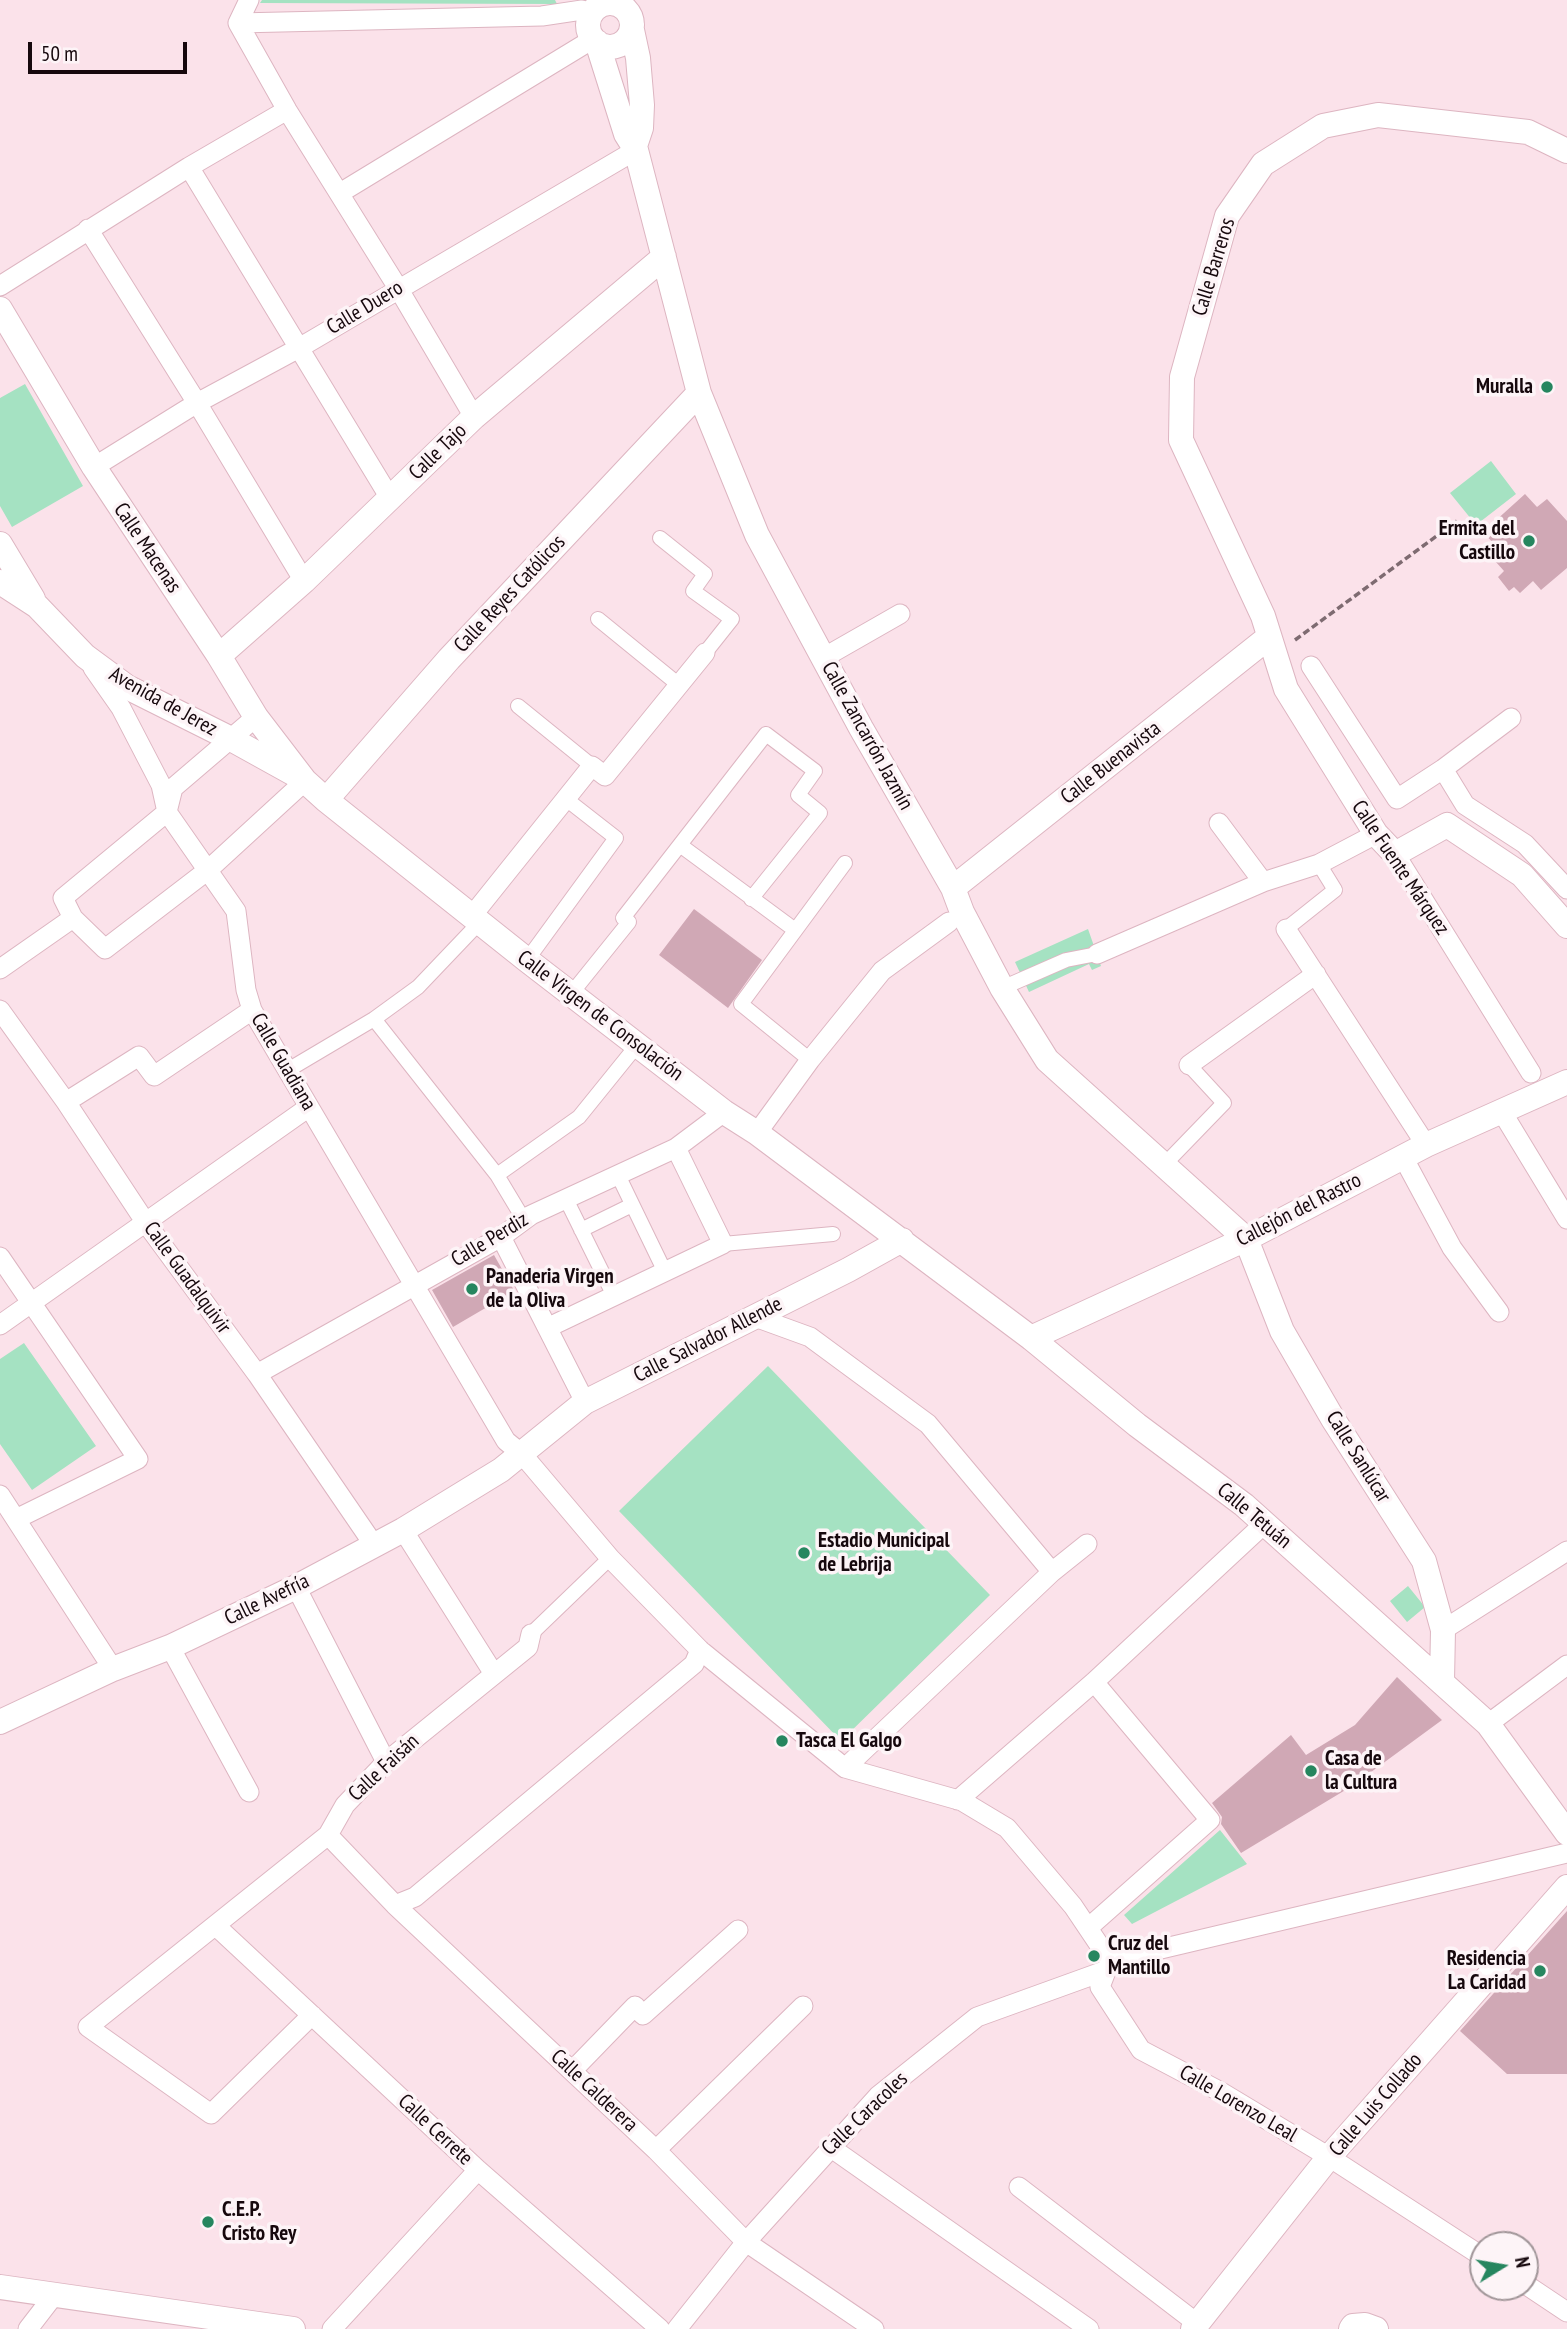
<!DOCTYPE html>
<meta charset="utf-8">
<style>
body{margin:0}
#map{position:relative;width:1567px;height:2329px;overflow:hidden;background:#fbe2ea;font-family:"PT Sans Narrow",sans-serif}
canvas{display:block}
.north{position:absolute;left:1469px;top:2231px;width:70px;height:70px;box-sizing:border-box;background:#fdf4f7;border:2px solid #a19699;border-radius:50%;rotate:79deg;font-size:19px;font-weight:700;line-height:28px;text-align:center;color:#16080d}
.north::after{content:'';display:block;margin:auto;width:24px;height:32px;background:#26865f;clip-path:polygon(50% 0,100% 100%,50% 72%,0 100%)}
.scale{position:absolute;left:28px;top:42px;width:159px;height:32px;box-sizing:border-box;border:4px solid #16080d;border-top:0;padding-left:9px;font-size:21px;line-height:24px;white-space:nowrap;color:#16080d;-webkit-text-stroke:5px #fdf4f7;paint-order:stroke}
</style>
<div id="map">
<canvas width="1567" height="2329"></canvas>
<div class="north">N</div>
<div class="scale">50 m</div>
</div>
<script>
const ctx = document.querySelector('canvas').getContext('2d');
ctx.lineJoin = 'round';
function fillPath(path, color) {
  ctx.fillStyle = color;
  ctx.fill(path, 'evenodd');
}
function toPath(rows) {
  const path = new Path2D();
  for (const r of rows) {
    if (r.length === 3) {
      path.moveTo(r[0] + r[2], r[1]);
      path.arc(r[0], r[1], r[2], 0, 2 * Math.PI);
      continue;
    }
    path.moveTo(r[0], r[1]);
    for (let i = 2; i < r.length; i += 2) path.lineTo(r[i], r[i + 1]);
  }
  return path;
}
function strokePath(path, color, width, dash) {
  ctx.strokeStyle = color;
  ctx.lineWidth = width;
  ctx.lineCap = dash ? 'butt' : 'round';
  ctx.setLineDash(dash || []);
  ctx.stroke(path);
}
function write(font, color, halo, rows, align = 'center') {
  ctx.font = font + ' "PT Sans Narrow",sans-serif';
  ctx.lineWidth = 7;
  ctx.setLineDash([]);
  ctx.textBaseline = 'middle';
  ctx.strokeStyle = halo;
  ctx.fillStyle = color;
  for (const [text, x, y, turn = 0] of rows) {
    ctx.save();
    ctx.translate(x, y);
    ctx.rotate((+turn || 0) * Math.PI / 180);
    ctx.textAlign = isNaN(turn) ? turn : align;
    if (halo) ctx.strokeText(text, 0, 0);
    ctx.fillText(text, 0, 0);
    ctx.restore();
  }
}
const green = toPath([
 [262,0,555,0,557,4,260,3],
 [25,384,83,486,12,527,0,506,0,398],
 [1491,461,1516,494,1476,525,1450,493],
 [1088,929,1101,966,1092,970,1089,964,1029,992,1015,962],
 [24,1343,96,1446,32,1490,0,1444,0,1359],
 [768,1366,990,1595,841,1741,619,1511],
 [1408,1586,1425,1607,1407,1622,1390,1601],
 [1220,1830,1247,1864,1132,1924,1124,1915]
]);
const building = toPath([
 [1525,494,1537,507,1547,499,1567,521,1567,568,1541,590,1533,581,1520,593,1514,587,1509,591,1498,577,1504,571,1487,552,1495,545,1483,532],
 [694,909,762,960,728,1008,659,955],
 [494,1255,516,1294,494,1303,453,1327,432,1290],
 [1397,1677,1442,1720,1352,1786,1241,1853,1221,1824,1222,1817,1212,1803,1291,1735,1306,1755,1355,1725],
 [1567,1911,1567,2074,1507,2074,1460,2031]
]);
const path = toPath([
 [1295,640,1457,521]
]);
const pedestrian = toPath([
 [660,538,705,574,693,591,732,619,705,653],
 [598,619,679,685],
 [518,706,592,766],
 [680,845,795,930],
 [1286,929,1335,890,1319,864],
 [527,960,616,838,566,799],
 [1002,988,1066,960,1097,954],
 [571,994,629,922,623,918,766,734,815,771,798,795,820,813,751,899],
 [374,1019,497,1175,524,1220],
 [810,1060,741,1004,845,863],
 [288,1070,374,1019,418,987,479,923],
 [1164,1165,1224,1103,1189,1065],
 [497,1175,579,1117,638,1044],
 [618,1175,665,1272],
 [566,1199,614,1296],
 [581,1230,632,1205],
 [723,1244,833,1234],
 [531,1634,610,1558]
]);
const minor = toPath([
 [249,0,238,23,287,110,398,288,474,417],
 [238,23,542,16,582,10],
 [189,167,390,498],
 [340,193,593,39],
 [88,229,197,403,304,581],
 [0,286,189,167,287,110],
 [94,467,197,403,299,348,636,150],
 [823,658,900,614],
 [1311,666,1397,799,1443,769,1511,718],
 [93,668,121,708,161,785,167,812,236,911,246,990,252,1010,506,1441,522,1454,610,1558,700,1650,845,1768,962,1801,1007,1828,1073,1906,1110,1961,1100,1987,1141,2050,1221,2092,1329,2157,1483,2257],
 [1443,769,1465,805,1525,844,1567,889],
 [1219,823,1263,882],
 [1395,854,1531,1073],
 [471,917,592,766,605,776,705,653],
 [73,918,105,949,208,870,305,781],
 [1286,929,1426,1145],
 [1097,954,1263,882,1319,864,1376,834],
 [0,969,73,918,63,898,167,812,173,788,256,717],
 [0,1010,66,1102,146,1223,257,1374,374,1545],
 [1189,1065,1316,974],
 [66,1102,139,1056,154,1076,252,1010],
 [1502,1112,1567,1219],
 [757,1133,810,1060,882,971,949,922],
 [1403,1157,1452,1248,1499,1312],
 [501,1237,585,1402],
 [0,1257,138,1459,16,1519],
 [755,1317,810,1337,928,1424,1052,1572],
 [0,1325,309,1107],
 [549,1327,723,1244,676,1148],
 [257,1374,501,1237,531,1215,676,1148,724,1112],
 [0,1495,113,1669],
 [403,1530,494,1674],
 [296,1587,386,1762],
 [1443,1630,1567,1551],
 [170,1647,249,1792],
 [1488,1724,1567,1665],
 [845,1768,1052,1572,1087,1544],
 [958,1800,1094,1682,1264,1524],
 [328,1835,395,1905,656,2150,746,2242,874,2329],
 [395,1905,415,1897,694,1664,700,1650],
 [216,1926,478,2170,660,2329],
 [1088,1928,1210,1820,1094,1682],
 [1110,1961,1567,1853],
 [312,2015,211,2114,88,2027,328,1835,345,1805,386,1762,528,1647,531,1634],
 [572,2071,635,2006,643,2015,738,1930],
 [830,2147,1089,2329],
 [656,2150,803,2006],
 [1019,2187,1198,2324],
 [1525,2284,1567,2312],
 [28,2329,55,2294],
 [332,2329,478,2170],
 [677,2329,746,2242,878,2096,977,2017,1107,1970]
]);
const tertiary = toPath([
 [610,25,22],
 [632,30,638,58,642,105,641,128,635,146],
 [597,42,626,134,636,150,699,393,757,535,861,728,953,888,962,912,1002,988,1047,1060,1246,1239,1282,1331,1333,1419,1424,1561,1443,1630,1442,1681],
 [1567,151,1528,132,1378,115,1323,126,1263,164,1227,216,1182,377,1181,440,1263,616,1286,689,1376,834,1395,854,1447,825,1522,875,1567,926],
 [0,309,94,467,219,656,256,717,305,781,326,800,527,960,724,1112,757,1133,1031,1338,1137,1425,1244,1505,1488,1724,1567,1833],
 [0,544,33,599],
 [0,582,37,606,85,656,127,687,231,739,296,775],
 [219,656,304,581,474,417,664,257],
 [326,800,449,659,699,393],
 [953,888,1269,637],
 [1031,1338,1246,1239,1426,1145,1567,1082],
 [0,1722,113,1669,170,1647,296,1587,403,1530,501,1470,585,1402,848,1270,902,1240],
 [0,2287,293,2329],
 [1193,2329,1329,2157,1567,1887],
 [1351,2329,1353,2326,1365,2325,1376,2329]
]);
const markers = [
 [1547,387,7,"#26865f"],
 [1529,541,7,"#26865f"],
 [472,1289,7,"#26865f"],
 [804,1553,7,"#26865f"],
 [782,1741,7,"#26865f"],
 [1311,1771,7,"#26865f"],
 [1094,1956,7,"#26865f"],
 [1540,1971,7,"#26865f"],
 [208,2222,7,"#26865f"]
];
const streetNames = [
 ["Calle Barreros",1214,267,-73],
 ["Calle Duero",365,308,-31],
 ["Calle Tajo",438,452,-44],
 ["Calle Macenas",147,548,56],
 ["Calle Reyes Católicos",510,594,-47],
 ["Avenida de Jerez",163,702,29],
 ["Calle Zancarrón Jazmín",867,736,61],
 ["Calle Buenavista",1111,763,-38],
 ["Calle Fuente Márquez",1400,868,56],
 ["Calle Virgen de Consolación",600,1016,37],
 ["Calle Guadiana",283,1062,60],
 ["Callejón del Rastro",1299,1210,-27],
 ["Calle Perdiz",490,1240,-31],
 ["Calle Guadalquivir",187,1278,54],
 ["Calle Salvador Allende",708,1340,-27],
 ["Calle Sanlúcar",1358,1457,58],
 ["Calle Tetuán",1254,1516,40],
 ["Calle Avefría",267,1600,-26],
 ["Calle Faisán",384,1768,-43],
 ["Calle Calderera",594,2091,43],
 ["Calle Lorenzo Leal",1238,2104,30],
 ["Calle Luis Collado",1376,2105,-49],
 ["Calle Caracoles",865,2114,-44],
 ["Calle Cerrete",435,2130,43]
];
const poiNames = [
 ["Muralla",1533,387,"right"],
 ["Ermita del",1515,529,"right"],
 ["Castillo",1515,553,"right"],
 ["Panaderia Virgen",486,1277],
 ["de la Oliva",486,1301],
 ["Estadio Municipal",818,1541],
 ["de Lebrija",818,1565],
 ["Tasca El Galgo",796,1741],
 ["Casa de",1325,1759],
 ["la Cultura",1325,1783],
 ["Cruz del",1108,1944],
 ["Mantillo",1108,1968],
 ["Residencia",1526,1959,"right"],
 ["La Caridad",1526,1983,"right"],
 ["C.E.P.",222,2210],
 ["Cristo Rey",222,2234]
];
fillPath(green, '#a5e2c2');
fillPath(building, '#d0a8b5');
strokePath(pedestrian, '#ddb5c1', 16);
strokePath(minor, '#ddb5c1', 21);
strokePath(tertiary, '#ddb5c1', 26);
strokePath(path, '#7e6b71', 3.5, [7, 3.5]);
strokePath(pedestrian, '#fff', 14);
strokePath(minor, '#fff', 19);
strokePath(tertiary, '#fff', 24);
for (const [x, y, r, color] of markers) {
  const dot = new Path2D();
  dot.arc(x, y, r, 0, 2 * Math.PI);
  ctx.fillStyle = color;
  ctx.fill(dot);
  strokePath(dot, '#fdf4f7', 2.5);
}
write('21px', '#16080d', '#fdf4f7', streetNames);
write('bold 21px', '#16080d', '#fdf4f7', poiNames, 'left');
</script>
